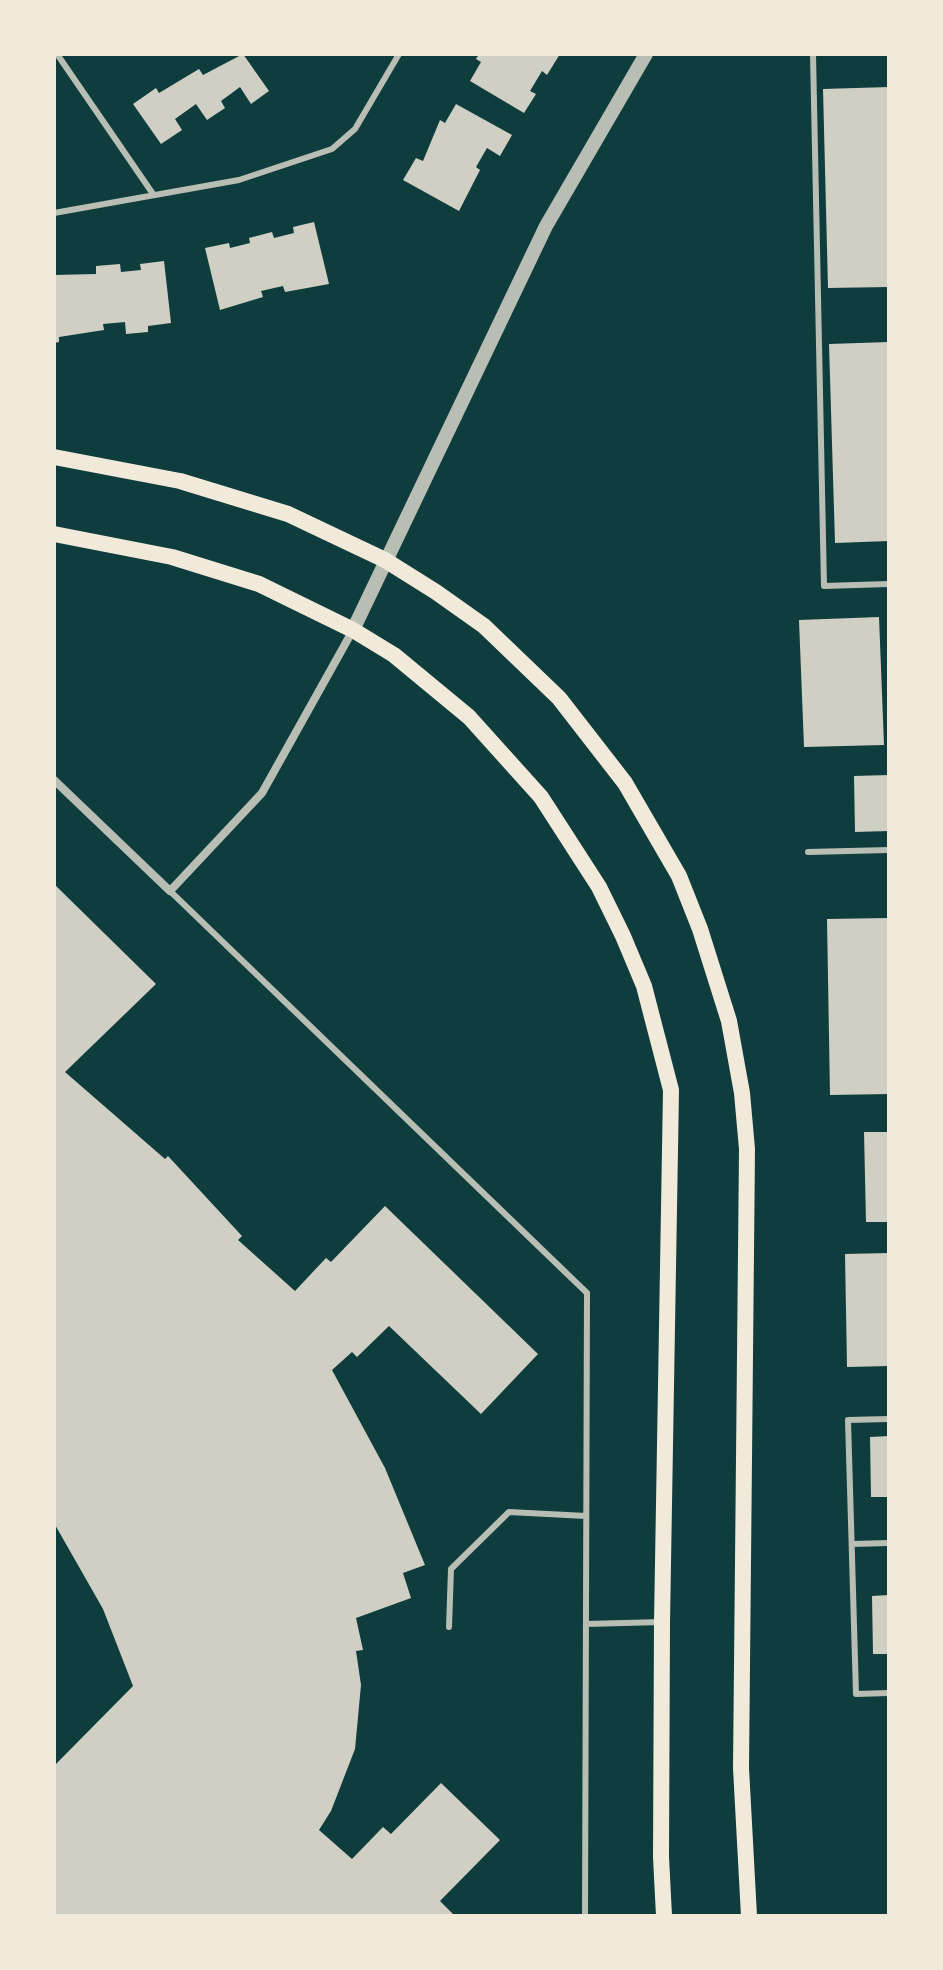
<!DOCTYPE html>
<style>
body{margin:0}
#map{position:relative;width:943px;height:1970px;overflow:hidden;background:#0f3d3e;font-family:"Libre Baskerville",serif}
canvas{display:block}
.frame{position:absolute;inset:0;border:56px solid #f1e9da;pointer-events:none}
</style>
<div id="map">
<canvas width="943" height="1970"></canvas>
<div class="frame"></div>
</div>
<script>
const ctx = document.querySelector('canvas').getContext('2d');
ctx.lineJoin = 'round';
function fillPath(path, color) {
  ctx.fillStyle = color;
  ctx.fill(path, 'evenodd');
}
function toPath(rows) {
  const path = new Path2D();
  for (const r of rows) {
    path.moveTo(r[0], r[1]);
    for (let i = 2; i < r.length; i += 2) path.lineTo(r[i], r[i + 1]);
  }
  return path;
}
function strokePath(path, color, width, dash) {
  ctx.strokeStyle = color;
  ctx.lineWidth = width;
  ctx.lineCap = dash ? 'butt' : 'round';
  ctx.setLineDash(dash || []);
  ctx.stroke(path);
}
const building = toPath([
 [243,54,269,91,251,104,240,87,221,101,225,108,207,120,196,104,175,119,182,130,161,144,133,104,156,88,159,93,199,69,203,75],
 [479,54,560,54,547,75,542,71,530,91,536,94,524,113,470,81,481,62,476,59],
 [889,87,889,287,828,288,823,89],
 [456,104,512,135,500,156,487,148,476,167,480,170,459,211,403,180,416,158,423,161,440,120,445,123],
 [314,222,329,284,285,292,283,286,261,291,263,297,220,310,205,248,229,243,230,248,250,243,249,238,272,232,274,238,294,233,293,227],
 [164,261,171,323,148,326,148,332,126,334,125,322,103,324,104,330,59,337,59,342,54,343,54,275,96,274,96,266,120,264,121,272,141,270,140,264],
 [889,342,889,541,835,543,829,344],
 [879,617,884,745,804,747,799,620],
 [889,775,889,831,855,832,854,776],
 [54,884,156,984,65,1072,165,1159,168,1156,242,1236,238,1240,295,1291,326,1258,331,1262,385,1206,538,1354,481,1414,389,1326,357,1357,352,1352,332,1370,385,1468,425,1565,403,1573,411,1598,356,1618,363,1650,356,1651,361,1685,355,1749,331,1811,319,1830,352,1859,383,1827,391,1834,441,1783,500,1840,440,1901,455,1916,54,1916,54,1766,133,1686,103,1609,54,1523],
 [888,918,889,1094,830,1095,827,919],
 [864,1132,889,1132,889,1222,866,1222],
 [889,1253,889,1366,847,1367,845,1254],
 [889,1436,889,1497,871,1497,870,1437],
 [889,1595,889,1654,873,1654,872,1596]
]);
const service = toPath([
 [57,54,153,194],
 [813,54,824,586,889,584],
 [54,213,239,180,332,149,355,129,399,54],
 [808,852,889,850],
 [170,891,587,1293,585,1916],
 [889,1419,848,1420,856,1694,889,1693],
 [852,1544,889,1543],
 [586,1624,662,1622],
 [449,1627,451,1569,509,1512,586,1516]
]);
const minor = toPath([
 [54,780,170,891,262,793,353,630]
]);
const tertiary = toPath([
 [353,630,546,226,646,54]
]);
const secondary = toPath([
 [54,457,180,481,288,514,385,560,436,592,484,626,559,698,625,783,679,876,700,929,729,1021,742,1093,747,1149,741,1768,749,1916],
 [54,534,172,557,259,584,353,630,394,655,469,717,541,797,599,887,623,936,644,986,671,1090,662,1622,661,1857,664,1916]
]);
fillPath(building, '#cfcfc3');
strokePath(service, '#b8beb3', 6);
strokePath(minor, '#b8beb3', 8);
strokePath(tertiary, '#b8beb3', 14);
strokePath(secondary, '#f1e9da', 16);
</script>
